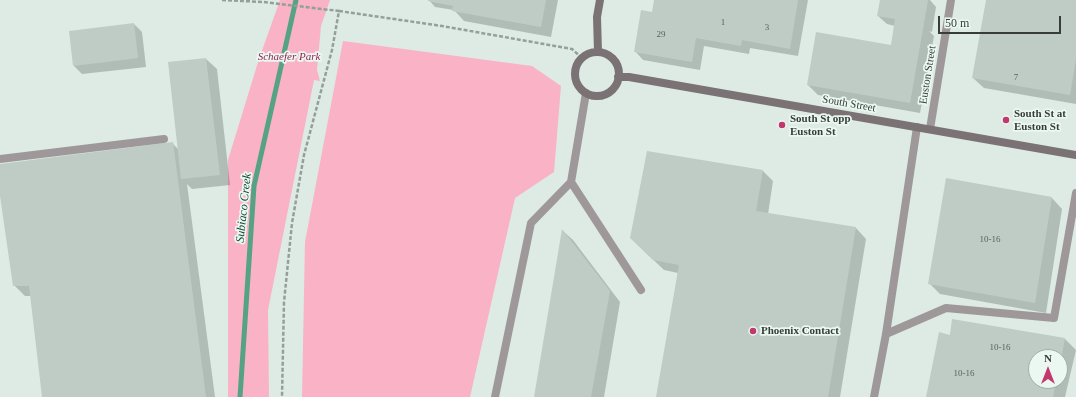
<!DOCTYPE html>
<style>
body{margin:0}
#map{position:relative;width:1076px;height:397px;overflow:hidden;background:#ddebe4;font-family:Georgia,serif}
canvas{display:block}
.north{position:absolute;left:1028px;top:349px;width:40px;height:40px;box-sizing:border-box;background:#eaf8f1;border:1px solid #a3ada8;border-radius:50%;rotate:0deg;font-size:11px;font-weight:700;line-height:16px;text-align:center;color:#383d3a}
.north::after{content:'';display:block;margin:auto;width:14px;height:18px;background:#c2376e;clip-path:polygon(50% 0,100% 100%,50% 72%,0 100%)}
.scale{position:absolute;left:938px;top:16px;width:123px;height:18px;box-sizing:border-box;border:2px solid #383d3a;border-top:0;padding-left:5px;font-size:12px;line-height:14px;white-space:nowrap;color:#383d3a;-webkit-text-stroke:3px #eaf8f1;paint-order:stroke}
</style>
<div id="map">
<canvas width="1076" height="397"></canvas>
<div class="north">N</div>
<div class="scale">50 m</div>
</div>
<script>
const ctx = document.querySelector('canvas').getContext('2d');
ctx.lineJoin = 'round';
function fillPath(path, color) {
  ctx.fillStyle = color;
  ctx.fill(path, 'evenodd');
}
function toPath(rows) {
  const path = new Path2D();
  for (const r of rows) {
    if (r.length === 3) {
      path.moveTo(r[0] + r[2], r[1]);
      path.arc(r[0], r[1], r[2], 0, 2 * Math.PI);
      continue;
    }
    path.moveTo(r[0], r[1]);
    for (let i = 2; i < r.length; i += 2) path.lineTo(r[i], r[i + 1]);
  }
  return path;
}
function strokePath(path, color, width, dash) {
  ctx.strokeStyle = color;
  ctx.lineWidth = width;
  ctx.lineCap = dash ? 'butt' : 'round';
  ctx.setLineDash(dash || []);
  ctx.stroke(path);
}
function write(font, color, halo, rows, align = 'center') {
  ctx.font = font + ' Georgia,serif';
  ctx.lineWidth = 3.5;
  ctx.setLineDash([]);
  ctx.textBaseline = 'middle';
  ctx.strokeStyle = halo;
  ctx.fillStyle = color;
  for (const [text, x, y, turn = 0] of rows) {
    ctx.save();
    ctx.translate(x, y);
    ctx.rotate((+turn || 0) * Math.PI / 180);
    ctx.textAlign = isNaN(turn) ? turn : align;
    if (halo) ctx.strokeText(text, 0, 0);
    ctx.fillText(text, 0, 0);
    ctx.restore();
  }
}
const green = toPath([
 [280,0,330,0,321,26,317,70,320,81,314,80,268,310,269,397,228,397,228,160,259,59],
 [343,41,532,66,561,86,554,172,515,198,470,397,302,397,305,242]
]);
const shadow = toPath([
 [429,0,558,0,551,37,464,21,454,10,435,7],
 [656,0,808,0,798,56,750,48,749,54,704,46,700,70,643,60,635,51,653,13],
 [881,0,930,0,936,7,932,32,929,31,934,36,920,113,818,95,808,85,892,46,895,26,887,24,878,16],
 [987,0,1076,0,1076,104,984,88,973,78],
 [134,24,142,32,146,67,82,74,74,66],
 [206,59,217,69,230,185,192,189,187,184,215,397,43,397,31,296,25,296,14,285,0,189,0,165,173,144,178,149],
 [763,171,773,181,768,214,856,228,866,239,840,397,657,397,678,273,664,270,642,249],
 [1052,198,1062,209,1046,313,940,294,929,283],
 [563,231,573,240,620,302,604,397,535,397],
 [953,320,1065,339,1076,350,1065,397,927,397,950,336],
 [1036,357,1060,357,1060,381,1036,381]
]);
const stream = toPath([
 [240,397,254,186,296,0]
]);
const building = toPath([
 [428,0,546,0,541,27,452,11,453,6,428,1],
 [654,0,798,0,790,49,742,40,741,46,696,38,692,62,634,52,641,10,652,12],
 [880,0,928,0,910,103,807,85,816,32,891,45,895,19,877,16],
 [986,0,1076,0,1076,59,1070,95,972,78],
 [134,23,138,58,73,66,69,31],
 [206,58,220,175,181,179,168,62],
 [173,142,206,397,42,397,29,286,13,286,0,196,0,164],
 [647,151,763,170,756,211,856,227,828,397,656,397,679,265,653,260,630,238],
 [946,178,1052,197,1035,303,928,284],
 [562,229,610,291,591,397,534,397],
 [952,319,1065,338,1061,360,1060,357,1036,357,1036,381,1056,381,1053,397,926,397,939,332,950,335]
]);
const path = toPath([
 [222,0,263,2,339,11,332,50,304,155,292,223,284,302,282,397],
 [339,11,442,26,572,49,582,58]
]);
const lane = toPath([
 [586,93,571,182,641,290],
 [0,159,164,139],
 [886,334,946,308,1054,318,1076,193],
 [495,397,531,223,571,182],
 [874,397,886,334,917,127]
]);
const street = toPath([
 [930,129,951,0]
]);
const secondary = toPath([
 [598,52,597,17,600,0],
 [597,74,22],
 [618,77,629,77,1076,155]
]);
const markers = [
 [1006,120,4,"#c2376e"],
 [782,125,4,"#c2376e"],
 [753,331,4,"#c2376e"]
];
const numberNames = [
 ["1",723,23],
 ["3",767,28],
 ["29",661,35],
 ["7",1016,78],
 ["10-16",990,240],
 ["10-16",1000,348],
 ["10-16",964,374]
];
const parkNames = [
 ["Schaefer Park",289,57]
];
const streetNames = [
 ["Euston Street",928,75,-81],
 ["South Street",849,104,10]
];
const poiNames = [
 ["South St at",1014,114],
 ["Euston St",1014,127],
 ["South St opp",790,119],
 ["Euston St",790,132],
 ["Phoenix Contact",761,331]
];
const waterNames = [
 ["Subiaco Creek",244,208,-84]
];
fillPath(green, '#f9b2c6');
fillPath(shadow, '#0003');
strokePath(stream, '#55a284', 5);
fillPath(building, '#bfccc5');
strokePath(path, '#959f9a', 2.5, [4, 2]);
strokePath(lane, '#9e989a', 8);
strokePath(street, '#9e989a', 8);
strokePath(secondary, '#7b7275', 8);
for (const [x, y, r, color] of markers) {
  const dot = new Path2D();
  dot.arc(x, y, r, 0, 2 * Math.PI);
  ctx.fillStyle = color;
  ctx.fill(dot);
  strokePath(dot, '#eaf8f1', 1.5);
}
write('9px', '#5a615d', null, numberNames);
write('italic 11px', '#922451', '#eaf8f1', parkNames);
write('11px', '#383d3a', '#eaf8f1', streetNames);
write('bold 11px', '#383d3a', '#eaf8f1', poiNames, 'left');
write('italic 12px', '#154332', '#eaf8f1', waterNames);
</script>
